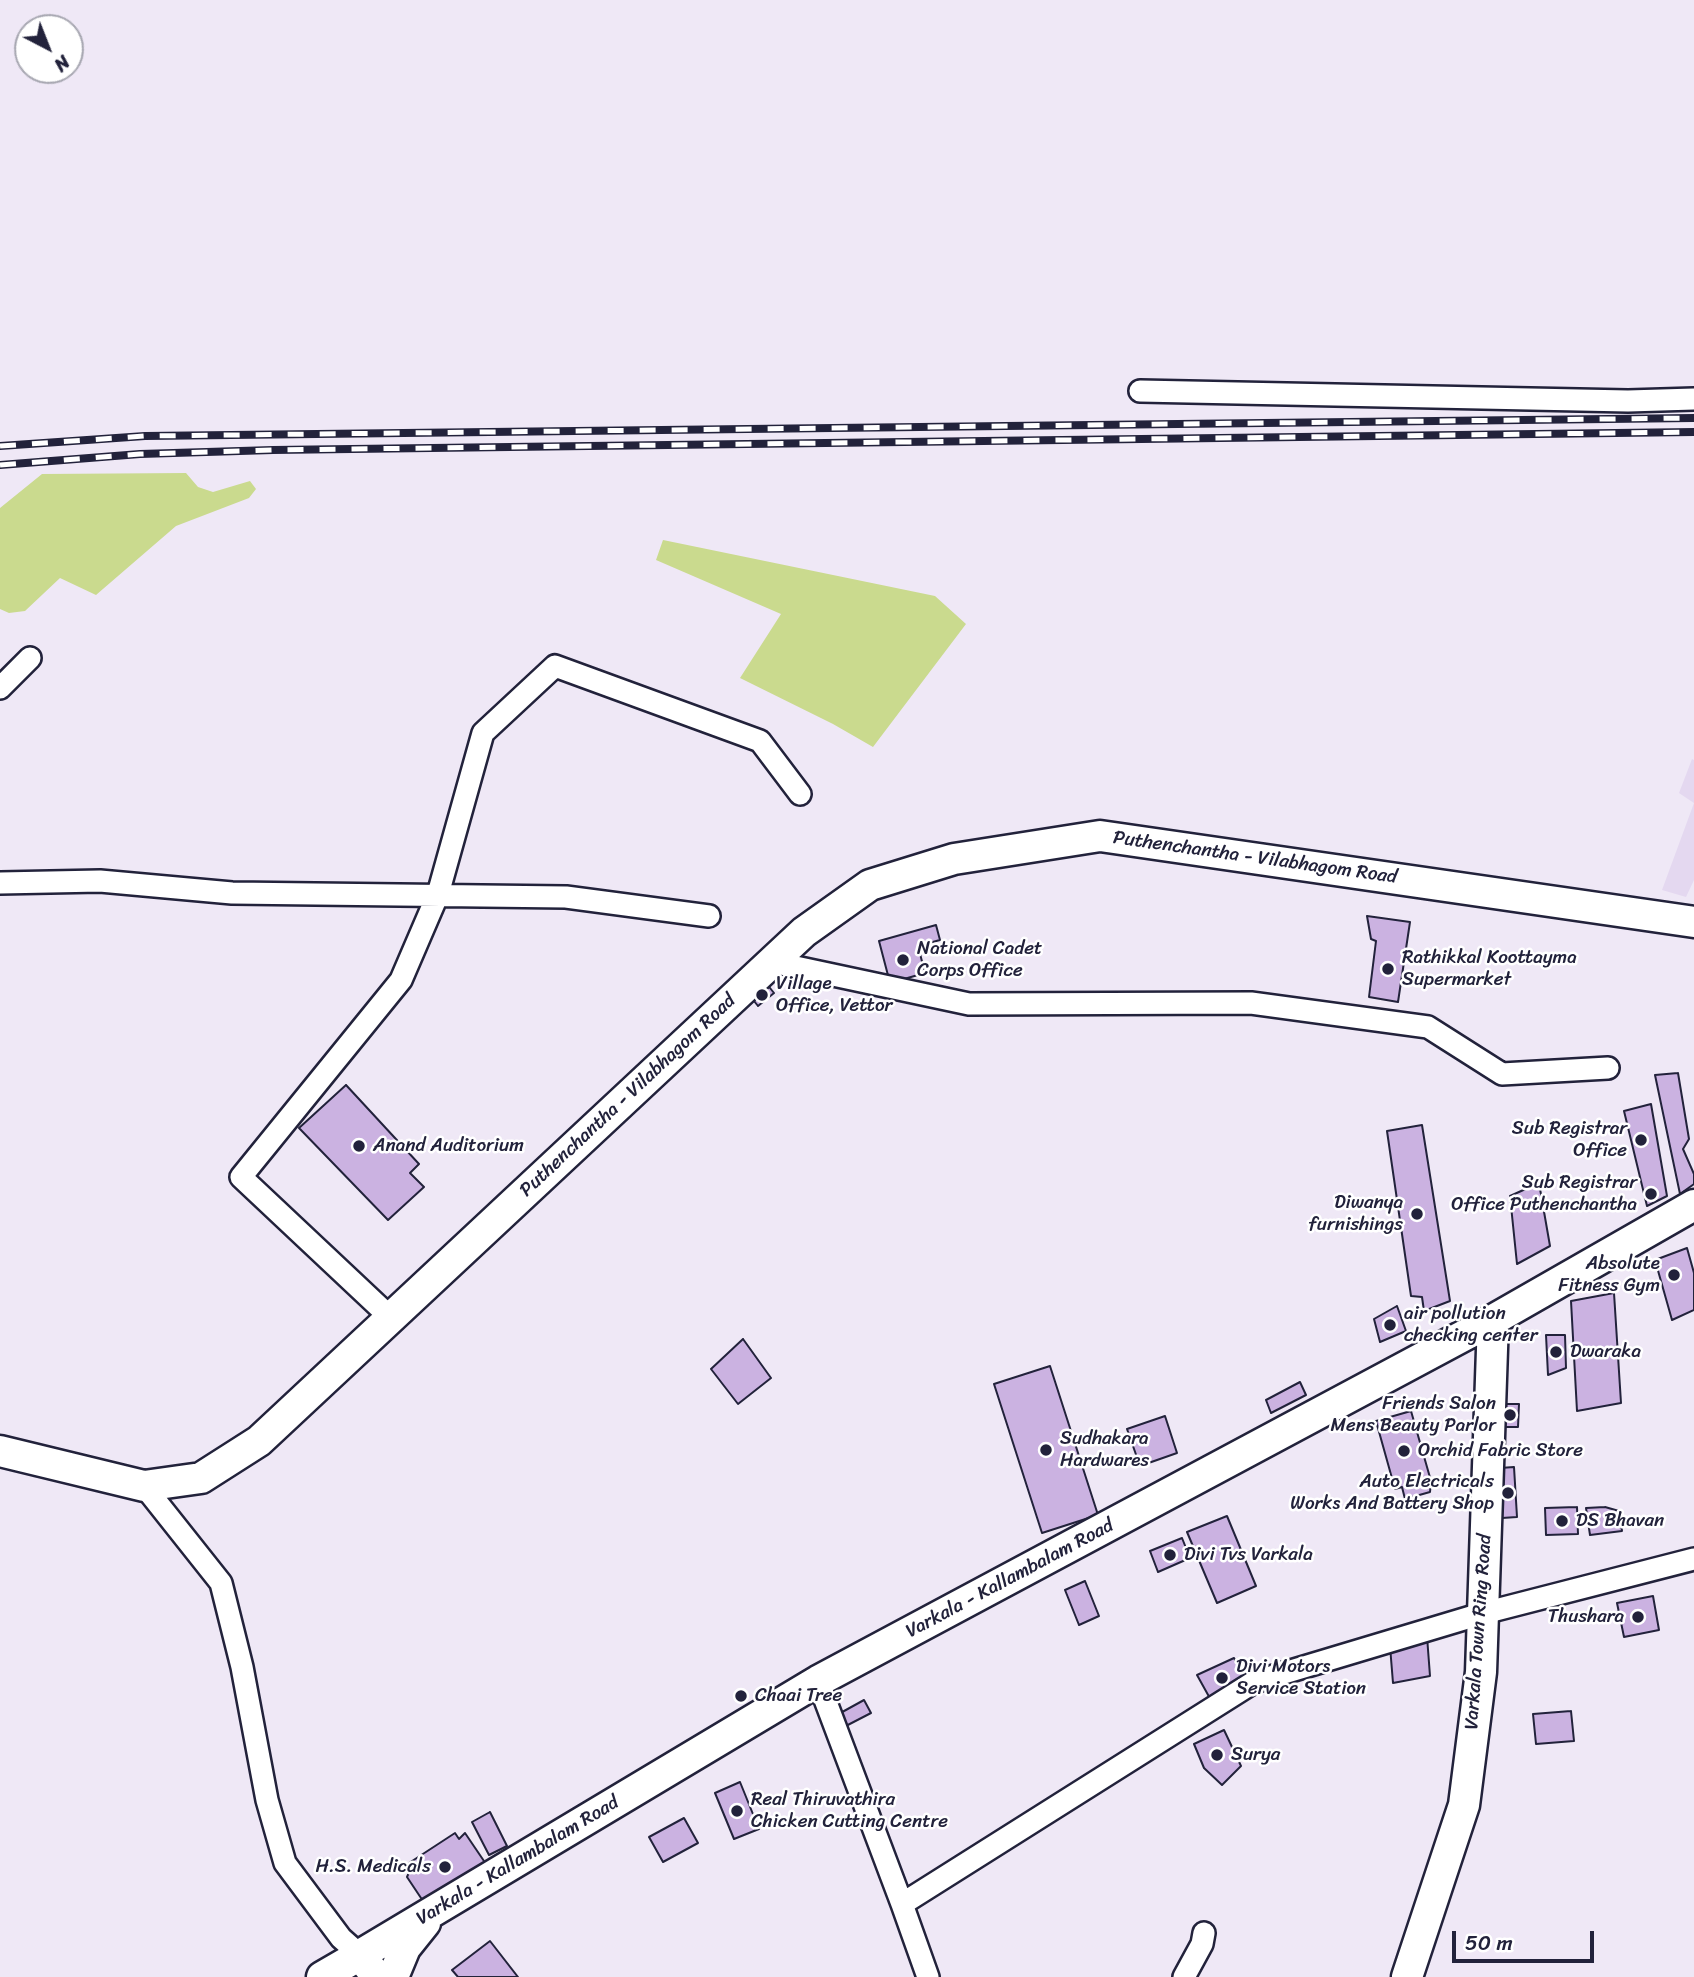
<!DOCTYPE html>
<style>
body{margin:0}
#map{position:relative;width:1694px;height:1977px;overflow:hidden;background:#efe8f6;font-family:Sriracha,sans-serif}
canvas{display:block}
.north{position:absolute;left:14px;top:14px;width:70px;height:70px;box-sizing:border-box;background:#fff;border:2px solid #a7a7b1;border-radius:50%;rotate:138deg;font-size:19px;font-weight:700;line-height:28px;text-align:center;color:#22223b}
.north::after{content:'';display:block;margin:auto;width:24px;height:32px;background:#22223b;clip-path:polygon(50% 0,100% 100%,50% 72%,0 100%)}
.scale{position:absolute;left:1452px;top:1931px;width:142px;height:32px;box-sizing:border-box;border:4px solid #22223b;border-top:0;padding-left:9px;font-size:21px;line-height:24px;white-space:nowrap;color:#22223b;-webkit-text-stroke:5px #fff;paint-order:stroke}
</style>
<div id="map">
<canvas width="1694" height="1977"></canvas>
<div class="north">N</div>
<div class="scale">50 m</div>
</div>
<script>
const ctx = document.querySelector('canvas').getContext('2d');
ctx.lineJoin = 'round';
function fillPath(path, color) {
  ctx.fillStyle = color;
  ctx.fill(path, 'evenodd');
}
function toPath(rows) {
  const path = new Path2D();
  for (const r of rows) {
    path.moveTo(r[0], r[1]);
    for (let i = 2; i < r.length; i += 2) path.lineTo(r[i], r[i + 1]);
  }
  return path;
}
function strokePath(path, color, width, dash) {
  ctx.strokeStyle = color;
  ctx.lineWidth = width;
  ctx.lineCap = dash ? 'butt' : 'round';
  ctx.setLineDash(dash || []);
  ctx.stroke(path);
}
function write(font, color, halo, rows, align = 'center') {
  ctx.font = font + ' Sriracha,sans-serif';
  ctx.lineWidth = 5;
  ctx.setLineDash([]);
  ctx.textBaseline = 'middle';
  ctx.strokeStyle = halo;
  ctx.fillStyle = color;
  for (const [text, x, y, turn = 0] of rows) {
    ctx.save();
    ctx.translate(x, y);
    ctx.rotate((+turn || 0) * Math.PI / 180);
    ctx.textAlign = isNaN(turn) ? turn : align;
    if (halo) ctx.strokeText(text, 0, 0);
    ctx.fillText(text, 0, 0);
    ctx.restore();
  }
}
const built = toPath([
 [1692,759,1694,760,1694,880,1686,897,1662,890,1694,803,1679,793]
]);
const green = toPath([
 [186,473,198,487,213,492,250,481,256,489,249,498,176,526,96,595,60,578,25,611,9,613,0,609,0,508,42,474],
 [663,540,935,596,966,624,873,747,833,724,740,678,781,614,656,560]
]);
const building = toPath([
 [1367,916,1410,922,1398,1002,1369,997,1376,941,1371,939,1367,916],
 [936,925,940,940,918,946,925,973,890,983,879,941,936,925],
 [766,983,774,993,758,1006,750,996,766,983],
 [1678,1073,1689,1139,1683,1149,1694,1174,1694,1184,1680,1194,1655,1075,1678,1073],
 [346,1085,419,1164,410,1173,424,1187,388,1220,299,1128,346,1085],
 [1651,1104,1667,1196,1647,1206,1624,1111,1651,1104],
 [1422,1125,1450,1301,1424,1311,1422,1297,1411,1296,1387,1131,1422,1125],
 [1539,1183,1550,1246,1517,1264,1510,1196,1539,1183],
 [1687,1248,1694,1273,1694,1310,1672,1320,1655,1260,1687,1248],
 [1614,1293,1621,1403,1577,1411,1571,1301,1614,1293],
 [1397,1306,1406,1331,1380,1342,1374,1319,1397,1306],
 [1546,1335,1565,1335,1566,1368,1548,1375,1546,1335],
 [743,1339,771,1378,738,1404,711,1369,743,1339],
 [1050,1366,1098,1515,1042,1533,994,1384,1050,1366],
 [1300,1382,1306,1395,1271,1413,1266,1400,1300,1382],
 [1502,1404,1519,1404,1518,1427,1502,1427,1502,1404],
 [1411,1411,1431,1481,1430,1492,1405,1499,1402,1487,1395,1489,1376,1421,1411,1411],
 [1165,1416,1177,1453,1140,1466,1127,1429,1165,1416],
 [1514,1467,1517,1517,1502,1518,1500,1468,1514,1467],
 [1577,1507,1578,1534,1546,1535,1545,1508,1577,1507],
 [1605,1507,1619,1511,1622,1531,1590,1535,1586,1508,1605,1507],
 [1227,1516,1256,1586,1217,1603,1187,1532,1227,1516],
 [1182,1538,1190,1558,1158,1572,1150,1551,1182,1538],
 [1085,1581,1099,1616,1079,1625,1065,1590,1085,1581],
 [1653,1596,1659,1630,1624,1637,1617,1603,1653,1596],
 [1426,1623,1430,1676,1393,1683,1389,1634,1426,1623],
 [1234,1658,1247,1681,1212,1702,1197,1675,1234,1658],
 [864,1700,871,1713,842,1728,835,1716,864,1700],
 [1571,1711,1574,1741,1536,1744,1533,1714,1571,1711],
 [1224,1730,1241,1766,1222,1785,1204,1768,1194,1744,1224,1730],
 [740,1782,759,1829,734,1839,715,1793,740,1782],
 [490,1812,507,1846,489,1855,472,1822,490,1812],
 [684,1818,698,1843,663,1862,649,1837,684,1818],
 [455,1833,459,1839,465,1833,486,1864,425,1904,407,1877,410,1870,406,1865,455,1833],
 [490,1941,518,1977,458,1977,452,1970,490,1941]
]);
const street = toPath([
 [1140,391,1628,401,1694,399],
 [0,688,30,658],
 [0,883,100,881,232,893,566,897,709,916],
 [772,962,969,1004,1251,1003,1428,1027,1502,1074,1608,1068],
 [391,1318,241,1177,401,980,438,894,483,733,555,666,760,741,800,794],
 [144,1486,221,1583,242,1667,267,1800,285,1863,341,1938,360,1955],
 [818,1681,902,1904,1254,1682,1484,1613,1694,1559],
 [902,1904,928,1977],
 [1184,1977,1202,1944,1204,1933]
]);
const secondary = toPath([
 [0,1451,144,1486,201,1478,259,1441,804,932,870,885,954,859,1100,836,1694,922],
 [322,1977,360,1955],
 [377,1977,360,1955,818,1681,1493,1320,1694,1205],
 [393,1977,405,1948,425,1923],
 [1407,1977,1464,1805,1481,1672,1493,1320]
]);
const rail = toPath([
 [0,446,145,436,1694,418],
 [0,465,140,454,273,450,1694,432]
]);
const markers = [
 [903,960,7,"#22223b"],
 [1388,969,7,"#22223b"],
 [762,995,7,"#22223b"],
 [1641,1140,7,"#22223b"],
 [359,1146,7,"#22223b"],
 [1651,1194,7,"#22223b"],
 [1417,1214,7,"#22223b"],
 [1674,1275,7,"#22223b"],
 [1390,1325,7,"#22223b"],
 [1556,1352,7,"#22223b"],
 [1510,1415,7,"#22223b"],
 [1046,1450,7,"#22223b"],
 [1404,1451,7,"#22223b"],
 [1508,1493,7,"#22223b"],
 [1562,1521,7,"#22223b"],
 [1170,1555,7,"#22223b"],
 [1638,1617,7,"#22223b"],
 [1222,1678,7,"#22223b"],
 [741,1696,7,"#22223b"],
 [1217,1755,7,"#22223b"],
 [737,1811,7,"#22223b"],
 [445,1867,7,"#22223b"]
];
const streetNames = [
 ["Puthenchantha - Vilabhagom Road",1255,858,8],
 ["Puthenchantha - Vilabhagom Road",628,1096,-43],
 ["Varkala - Kallambalam Road",1010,1579,-28],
 ["Varkala Town Ring Road",1479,1632,-86],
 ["Varkala - Kallambalam Road",518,1861,-31]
];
const poiNames = [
 ["National Cadet",917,949],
 ["Corps Office",917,971],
 ["Rathikkal Koottayma",1402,958],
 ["Supermarket",1402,980],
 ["Village",776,984],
 ["Office, Vettor",776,1006],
 ["Sub Registrar",1627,1129,"right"],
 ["Office",1627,1151,"right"],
 ["Anand Auditorium",373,1146],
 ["Sub Registrar",1637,1183,"right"],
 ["Office Puthenchantha",1637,1205,"right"],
 ["Diwanya",1403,1203,"right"],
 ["furnishings",1403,1225,"right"],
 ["Absolute",1660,1264,"right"],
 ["Fitness Gym",1660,1286,"right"],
 ["air pollution",1404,1314],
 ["checking center",1404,1336],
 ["Dwaraka",1570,1352],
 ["Friends Salon",1496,1404,"right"],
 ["Mens Beauty Parlor",1496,1426,"right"],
 ["Sudhakara",1060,1439],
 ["Hardwares",1060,1461],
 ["Orchid Fabric Store",1418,1451],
 ["Auto Electricals",1494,1482,"right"],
 ["Works And Battery Shop",1494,1504,"right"],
 ["DS Bhavan",1576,1521],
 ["Divi Tvs Varkala",1184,1555],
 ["Thushara",1624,1617,"right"],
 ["Divi Motors",1236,1667],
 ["Service Station",1236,1689],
 ["Chaai Tree",755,1696],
 ["Surya",1231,1755],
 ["Real Thiruvathira",751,1800],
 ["Chicken Cutting Centre",751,1822],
 ["H.S. Medicals",431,1867,"right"]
];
fillPath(built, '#e4d8f0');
fillPath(green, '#cada8e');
fillPath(building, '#cbb2e1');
strokePath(building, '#22223b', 2);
strokePath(street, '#22223b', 26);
strokePath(secondary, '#22223b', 35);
strokePath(street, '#fff', 21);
strokePath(secondary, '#fff', 30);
strokePath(rail, '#22223b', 8);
strokePath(rail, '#fff', 5, [16]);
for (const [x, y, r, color] of markers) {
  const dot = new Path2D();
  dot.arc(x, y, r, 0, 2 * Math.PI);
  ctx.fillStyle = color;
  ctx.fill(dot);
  strokePath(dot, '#fff', 2.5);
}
write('19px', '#22223b', '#fff', streetNames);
write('19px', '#22223b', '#fff', poiNames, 'left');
</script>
